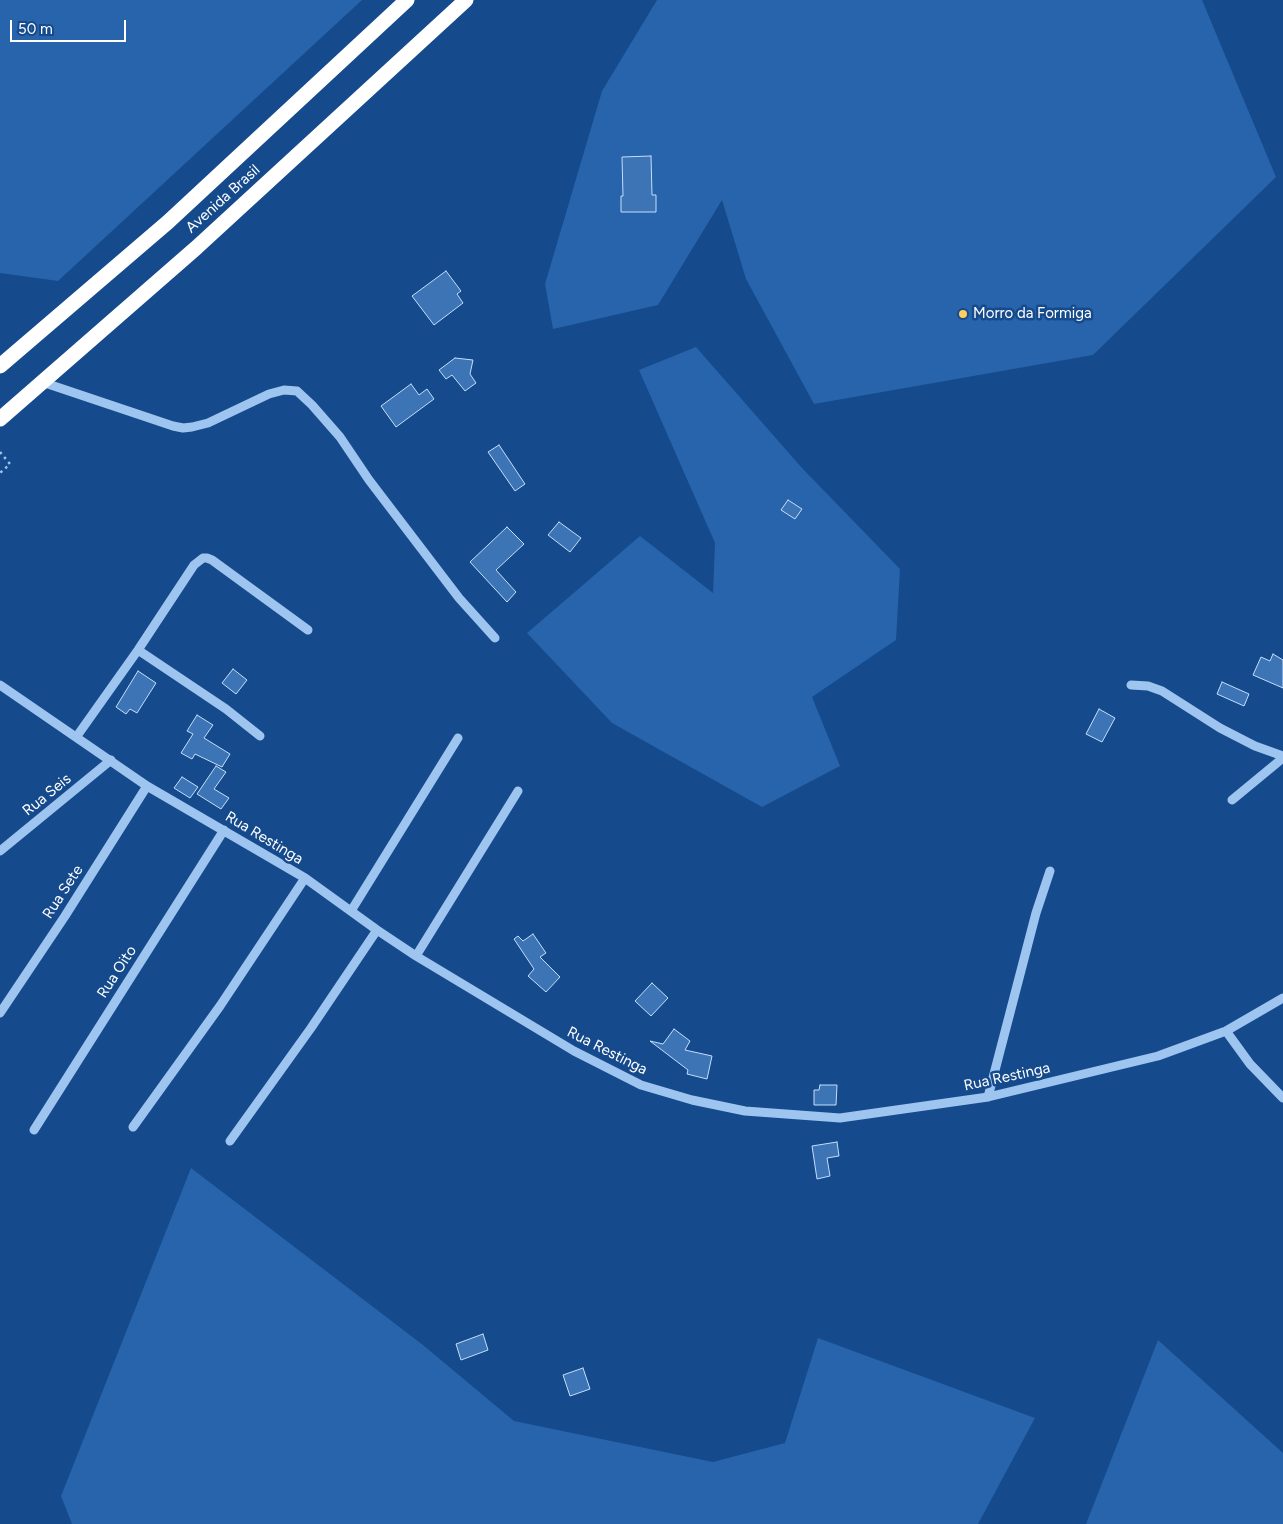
<!DOCTYPE html>
<style>
body{margin:0}
#map{position:relative;width:1283px;height:1524px;overflow:hidden;background:#154a8c;font-family:Figtree,sans-serif}
canvas{display:block}
.scale{position:absolute;left:10px;top:20px;width:116px;height:22px;box-sizing:border-box;border:2px solid #fff;border-top:0;padding-left:6px;font-size:15px;line-height:18px;white-space:nowrap;color:#fff;-webkit-text-stroke:4px #154a8c;paint-order:stroke}
</style>
<div id="map">
<canvas width="1283" height="1524"></canvas>
<div class="scale">50 m</div>
</div>
<script>
const ctx = document.querySelector('canvas').getContext('2d');
ctx.lineJoin = 'round';
function fillPath(path, color) {
  ctx.fillStyle = color;
  ctx.fill(path, 'evenodd');
}
function toPath(rows) {
  const path = new Path2D();
  for (const r of rows) {
    path.moveTo(r[0], r[1]);
    for (let i = 2; i < r.length; i += 2) path.lineTo(r[i], r[i + 1]);
  }
  return path;
}
function strokePath(path, color, width, dash) {
  ctx.strokeStyle = color;
  ctx.lineWidth = width;
  ctx.lineCap = dash ? 'butt' : 'round';
  ctx.setLineDash(dash || []);
  ctx.stroke(path);
}
function write(font, color, halo, rows, align = 'center') {
  ctx.font = font + ' Figtree,sans-serif';
  ctx.lineWidth = 5;
  ctx.setLineDash([]);
  ctx.textBaseline = 'middle';
  ctx.strokeStyle = halo;
  ctx.fillStyle = color;
  for (const [text, x, y, turn = 0] of rows) {
    ctx.save();
    ctx.translate(x, y);
    ctx.rotate((+turn || 0) * Math.PI / 180);
    ctx.textAlign = isNaN(turn) ? turn : align;
    if (halo) ctx.strokeText(text, 0, 0);
    ctx.fillText(text, 0, 0);
    ctx.restore();
  }
}
const green = toPath([
 [0,0,362,0,58,281,0,273],
 [657,0,1202,0,1276,177,1093,355,814,404,746,279,722,200,658,305,553,329,545,284,602,91],
 [696,347,802,468,900,569,896,640,812,697,840,766,762,807,612,723,527,633,640,536,713,593,715,543,639,370],
 [191,1168,423,1345,514,1421,713,1462,785,1443,818,1338,1035,1418,978,1524,72,1524,61,1496],
 [1158,1340,1283,1453,1283,1524,1086,1524]
]);
const building = toPath([
 [651,156,652,195,656,195,656,212,621,212,621,196,623,196,622,157,651,156],
 [446,271,461,291,457,294,463,303,434,325,412,296,446,271],
 [455,358,473,360,470,374,476,383,465,391,452,375,446,379,439,370,455,358],
 [411,384,419,395,427,389,434,399,396,427,381,406,411,384],
 [499,445,525,484,515,491,488,452,499,445],
 [788,500,802,509,795,519,781,510,788,500],
 [559,522,581,538,570,552,548,535,559,522],
 [507,527,524,544,496,570,516,592,507,602,470,562,507,527],
 [1273,654,1283,660,1283,688,1253,675,1261,657,1270,661,1273,654],
 [233,669,247,680,236,694,222,683,233,669],
 [138,671,156,683,137,713,130,709,126,714,116,707,138,671],
 [1222,682,1249,694,1244,706,1217,694,1222,682],
 [1099,709,1115,718,1102,742,1086,734,1099,709],
 [197,715,213,725,204,738,230,754,222,767,195,754,192,759,181,753,193,734,187,731,197,715],
 [216,766,226,772,214,789,229,798,221,809,197,794,216,766],
 [182,777,198,787,190,798,174,788,182,777],
 [533,934,546,953,540,957,560,977,546,992,528,976,534,969,514,939,518,936,523,941,533,934],
 [652,983,668,998,651,1016,635,1001,652,983],
 [674,1029,690,1041,685,1050,712,1056,707,1079,687,1074,688,1070,650,1041,663,1044,674,1029],
 [820,1085,837,1085,836,1105,814,1105,814,1090,819,1090,820,1085],
 [837,1142,839,1156,827,1158,830,1176,817,1179,812,1146,837,1142],
 [483,1334,488,1350,461,1360,456,1344,483,1334],
 [583,1368,590,1389,570,1396,563,1375,583,1368]
]);
const path = toPath([
 [0,452,10,464,0,473]
]);
const minor = toPath([
 [42,382,173,426,183,428,192,427,208,423,269,394,284,390,297,391,312,405,340,437,369,480,459,598,495,638],
 [138,650,226,709,260,736],
 [0,685,147,786,305,878,377,930,416,956,574,1051,641,1085,692,1100,745,1111,840,1118,988,1097,1158,1056,1226,1031,1283,998],
 [1131,685,1148,686,1162,691,1220,728,1255,746,1283,756],
 [77,736,138,650,194,565,203,558,207,558,212,560,308,630],
 [1232,800,1283,758],
 [0,851,111,760],
 [351,911,458,738],
 [416,956,518,791],
 [0,1013,65,916,147,786],
 [1226,1031,1250,1064,1283,1098],
 [988,1097,1036,913,1050,871],
 [133,1127,220,1006,305,878],
 [34,1130,224,830],
 [230,1141,311,1028,377,930]
]);
const highway = toPath([
 [0,366,168,222,407,0],
 [0,419,196,248,466,0]
]);
const markers = [
 [963,314,5,"#ffce5c"]
];
const streetNames = [
 ["Avenida Brasil",223,199,-42],
 ["Rua Seis",47,795,-39],
 ["Rua Restinga",264,838,31],
 ["Rua Sete",63,892,-57],
 ["Rua Oito",117,972,-57],
 ["Rua Restinga",607,1051,27],
 ["Rua Restinga",1007,1077,-12]
];
const poiNames = [
 ["Morro da Formiga",973,314]
];
fillPath(green, '#2764ab');
fillPath(building, '#3d74b5');
strokePath(building, '#c4defb', 1);
strokePath(path, '#9ec4f0', 2.5, [2.5, 4]);
strokePath(minor, '#9ec4f0', 9);
strokePath(highway, '#fff', 15);
for (const [x, y, r, color] of markers) {
  const dot = new Path2D();
  dot.arc(x, y, r, 0, 2 * Math.PI);
  ctx.fillStyle = color;
  ctx.fill(dot);
  strokePath(dot, '#154a8c', 2);
}
write('15px', '#fff', '#154a8c', streetNames);
write('15px', '#fff', '#154a8c', poiNames, 'left');
</script>
